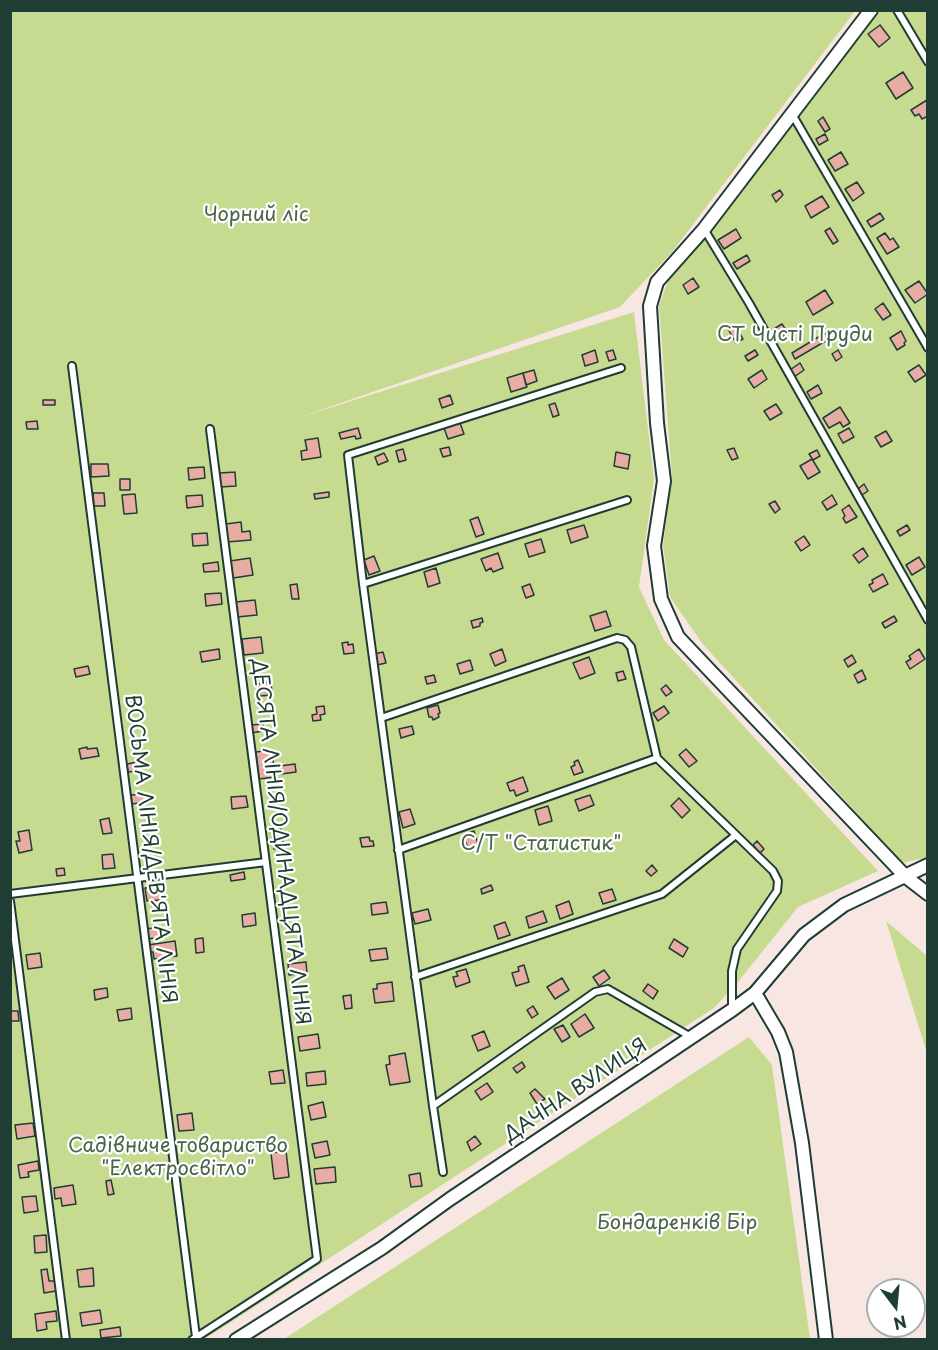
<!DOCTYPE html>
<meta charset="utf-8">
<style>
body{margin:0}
#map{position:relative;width:938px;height:1350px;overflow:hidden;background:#f8e6e3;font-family:"Playpen Sans",sans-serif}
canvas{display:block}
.frame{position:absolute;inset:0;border:12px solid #1f3d34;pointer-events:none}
.north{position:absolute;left:866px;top:1278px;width:60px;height:60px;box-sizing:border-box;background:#fff;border:2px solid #a5b1ae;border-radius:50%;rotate:164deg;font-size:16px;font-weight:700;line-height:24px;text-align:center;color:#1f3d34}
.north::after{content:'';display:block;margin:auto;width:21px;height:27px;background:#1f3d34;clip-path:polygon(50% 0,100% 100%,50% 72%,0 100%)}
</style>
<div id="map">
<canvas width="938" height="1350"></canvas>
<div class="frame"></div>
<div class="north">N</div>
</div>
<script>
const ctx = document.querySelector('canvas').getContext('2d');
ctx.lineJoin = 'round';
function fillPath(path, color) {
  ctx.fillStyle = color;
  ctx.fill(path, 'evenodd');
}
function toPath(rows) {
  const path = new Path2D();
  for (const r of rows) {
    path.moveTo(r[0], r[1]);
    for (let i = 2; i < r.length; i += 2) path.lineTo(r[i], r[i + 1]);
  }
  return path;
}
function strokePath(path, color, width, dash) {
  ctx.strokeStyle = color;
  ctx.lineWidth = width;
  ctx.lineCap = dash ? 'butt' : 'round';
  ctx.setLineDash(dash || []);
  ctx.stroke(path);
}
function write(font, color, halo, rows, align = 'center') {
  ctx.font = font + ' "Playpen Sans",sans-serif';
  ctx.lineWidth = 4.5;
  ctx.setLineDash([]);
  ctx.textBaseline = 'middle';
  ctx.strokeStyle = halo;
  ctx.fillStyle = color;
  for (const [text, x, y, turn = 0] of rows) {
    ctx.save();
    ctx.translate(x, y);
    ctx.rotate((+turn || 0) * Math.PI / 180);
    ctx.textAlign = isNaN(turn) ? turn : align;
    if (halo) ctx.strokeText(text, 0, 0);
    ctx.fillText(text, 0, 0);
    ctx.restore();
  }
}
const green = toPath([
 [10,11,855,11,672,252,620,307,297,418,634,312,654,479,639,587,664,640,878,871,798,907,738,982,714,1008,205,1339,11,1339],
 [879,11,927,11,927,857,902,863,702,643,670,597,663,545,672,477,659,306,668,281],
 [886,921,927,956,927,1053],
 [749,1037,772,1065,810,1339,284,1339]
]);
const building = toPath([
 [880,25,890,38,879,47,868,34,880,25],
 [903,72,913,88,896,99,886,83,903,72],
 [927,100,928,116,922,119,919,114,915,116,911,110,927,100],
 [823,117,830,129,825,132,818,121,823,117],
 [825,134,828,140,819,145,816,139,825,134],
 [841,152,848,164,835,171,828,160,841,152],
 [857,182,864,193,853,201,845,189,857,182],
 [780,190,783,195,776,202,772,195,780,190],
 [822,196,829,207,811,218,805,206,822,196],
 [880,213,884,219,871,227,867,221,880,213],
 [830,228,838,241,833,244,825,231,830,228],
 [736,229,741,238,724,249,718,240,736,229],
 [885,233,890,240,893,238,899,247,887,254,877,238,885,233],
 [747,255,750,261,737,269,733,263,747,255],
 [693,278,699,287,688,294,683,285,693,278],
 [919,281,928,294,915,303,905,290,919,281],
 [825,290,833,303,813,315,806,302,825,290],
 [883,303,891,315,883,320,875,309,883,303],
 [782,324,788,333,775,342,769,332,782,324],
 [735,325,743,339,736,343,728,329,735,325],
 [901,331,906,341,904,343,905,345,897,350,890,338,901,331],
 [825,333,829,339,795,359,792,353,825,333],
 [595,350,598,362,585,366,582,355,595,350],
 [613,350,616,359,609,361,606,352,613,350],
 [755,350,758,355,748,361,745,356,755,350],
 [838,350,842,357,836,361,832,354,838,350],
 [800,363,804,370,794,377,790,370,800,363],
 [919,365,926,375,915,382,908,372,919,365],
 [534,370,537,381,526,385,523,373,534,370],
 [762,370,767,379,754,388,748,379,762,370],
 [523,373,527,387,511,392,507,378,523,373],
 [818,385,822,393,811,399,807,392,818,385],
 [450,395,453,404,442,408,439,399,450,395],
 [43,400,55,400,55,405,43,405,43,400],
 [555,403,559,415,553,417,549,405,555,403],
 [776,404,782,413,770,420,764,411,776,404],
 [840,407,850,423,843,427,840,422,829,428,823,418,840,407],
 [37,421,38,429,27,429,26,422,37,421],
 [460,423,464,434,448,439,444,428,460,423],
 [358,428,361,438,356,439,355,436,341,439,339,433,358,428],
 [849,428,854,437,843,443,838,434,849,428],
 [886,431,892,441,881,447,875,437,886,431],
 [318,438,321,457,302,460,301,451,307,450,305,440,318,438],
 [449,447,451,455,443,457,440,449,449,447],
 [734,448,738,458,732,460,727,450,734,448],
 [403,449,406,460,399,462,396,451,403,449],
 [817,450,820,456,813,460,809,454,817,450],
 [616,452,630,455,628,469,614,466,616,452],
 [384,453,388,461,378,465,375,457,384,453],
 [812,459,820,472,808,479,800,466,812,459],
 [91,464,108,464,109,476,91,477,91,464],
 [204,467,205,478,189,480,188,468,204,467],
 [235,472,236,486,220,487,220,473,235,472],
 [120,479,130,479,130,490,120,490,120,479],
 [864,484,868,491,862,495,858,489,864,484],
 [329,492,329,497,315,499,314,494,329,492],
 [93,493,104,493,105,506,94,506,93,493],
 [135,494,137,513,124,514,122,495,135,494],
 [202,495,203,506,187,508,186,496,202,495],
 [832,495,837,504,827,510,822,502,832,495],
 [775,501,780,509,775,513,769,504,775,501],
 [849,505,857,517,846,523,843,518,845,516,842,510,849,505],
 [478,517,484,534,476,537,470,520,478,517],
 [241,522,242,532,250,531,251,540,227,542,226,524,241,522],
 [584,525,588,537,571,543,567,530,584,525],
 [907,525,910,530,900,536,897,531,907,525],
 [207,533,208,545,193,546,192,534,207,533],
 [804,536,810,545,801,551,795,542,804,536],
 [541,539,545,552,529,557,525,544,541,539],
 [863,548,868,556,859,563,853,555,863,548],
 [498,553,503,568,493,572,491,568,486,571,481,559,498,553],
 [374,556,380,571,369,575,364,560,374,556],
 [919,557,925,567,912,575,906,565,919,557],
 [250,558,253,575,233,578,230,561,250,558],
 [218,562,219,571,204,572,203,564,218,562],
 [436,568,440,583,428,587,424,572,436,568],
 [883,574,888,584,873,592,869,585,873,583,872,580,883,574],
 [297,584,299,599,292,599,290,585,297,584],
 [530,584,534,595,526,598,522,587,530,584],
 [221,593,222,604,206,606,205,594,221,593],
 [255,600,257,615,237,617,236,602,255,600],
 [606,611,611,626,595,631,590,616,606,611],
 [894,616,897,621,885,628,882,623,894,616],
 [482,618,483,622,480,623,480,626,473,628,471,621,482,618],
 [261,637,263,653,244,655,242,639,261,637],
 [348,642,348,645,353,644,354,653,344,654,342,643,348,642],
 [219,649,220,659,202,662,200,652,219,649],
 [502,649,506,661,495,666,490,654,502,649],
 [919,649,925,659,910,669,906,662,911,659,909,656,919,649],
 [383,652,386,663,377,665,374,654,383,652],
 [852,655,856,662,848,667,844,660,852,655],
 [589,657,595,673,580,679,573,663,589,657],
 [470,660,473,670,460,674,457,664,470,660],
 [88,666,90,674,76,677,74,669,88,666],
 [862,670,866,679,858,683,854,675,862,670],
 [623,671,626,679,618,681,616,673,623,671],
 [434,675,436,682,427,684,425,677,434,675],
 [271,682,272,695,260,696,258,684,271,682],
 [666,685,672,692,666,696,661,689,666,685],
 [438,705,440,713,438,714,439,717,433,720,432,717,429,717,427,708,438,705],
 [324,706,325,714,320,715,321,720,313,721,312,715,317,714,316,707,324,706],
 [664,706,669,713,658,721,653,713,664,706],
 [263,724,263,731,251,733,251,725,263,724],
 [412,726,414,734,401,738,399,729,412,726],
 [87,747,87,749,97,748,99,756,81,759,79,749,87,747],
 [686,749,697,761,689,767,679,755,686,749],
 [272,750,275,777,259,779,256,752,272,750],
 [578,760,583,772,574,775,571,767,575,765,574,762,578,760],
 [137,762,138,771,128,772,127,764,137,762],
 [295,764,296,772,281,774,280,766,295,764],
 [523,777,528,791,516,796,514,790,510,791,507,783,523,777],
 [145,794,146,802,132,804,131,795,145,794],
 [590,795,594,805,579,811,575,800,590,795],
 [246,796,248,807,232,809,231,797,246,796],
 [679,798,690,810,682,818,671,806,679,798],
 [548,806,552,821,539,825,535,810,548,806],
 [410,809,415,824,403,828,399,812,410,809],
 [109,818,112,833,103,834,100,820,109,818],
 [281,829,284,847,274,849,271,831,281,829],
 [29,830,32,850,19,853,16,841,20,841,18,832,29,830],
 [474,831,479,847,469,851,463,835,474,831],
 [369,837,370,841,373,841,374,846,362,847,360,838,369,837],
 [757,841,764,849,760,853,753,845,757,841],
 [113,854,115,868,103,869,102,855,113,854],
 [652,865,657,871,651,876,646,871,652,865],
 [64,868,65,875,57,876,56,869,64,868],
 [244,872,245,879,231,881,230,875,244,872],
 [491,885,493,890,482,894,481,889,491,885],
 [161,886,162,900,147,901,145,888,161,886],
 [612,889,616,900,603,904,599,893,612,889],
 [569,901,573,914,560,919,556,906,569,901],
 [386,902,388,913,372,915,371,904,386,902],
 [428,909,431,920,415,924,412,913,428,909],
 [543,911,547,922,529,928,526,917,543,911],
 [255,913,256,925,243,927,242,915,255,913],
 [505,922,510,935,498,939,494,926,505,922],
 [159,927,160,937,148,939,146,929,159,927],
 [203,938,204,952,196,953,195,939,203,938],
 [674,939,688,948,683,957,669,948,674,939],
 [175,941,177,956,154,959,153,952,149,952,148,945,175,941],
 [386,948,388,959,371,961,369,950,386,948],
 [40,953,42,967,28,969,26,955,40,953],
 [306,962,307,973,289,975,288,964,306,962],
 [524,965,529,982,516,986,512,973,519,971,518,967,524,965],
 [466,969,470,982,456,987,453,977,458,976,456,972,466,969],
 [604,970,610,978,599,986,593,977,604,970],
 [562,978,569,990,555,999,547,987,562,978],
 [392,982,394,1001,375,1003,373,989,377,989,377,984,392,982],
 [648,984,658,991,653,999,643,991,648,984],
 [107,988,108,997,95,1000,94,990,107,988],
 [351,995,352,1008,345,1009,343,996,351,995],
 [309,1006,311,1015,302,1018,300,1008,309,1006],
 [533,1006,538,1014,532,1018,527,1010,533,1006],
 [131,1008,132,1019,119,1021,117,1010,131,1008],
 [10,1011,18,1011,19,1021,10,1021,10,1011],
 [585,1014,594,1028,579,1037,571,1024,585,1014],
 [563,1025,570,1037,562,1042,554,1029,563,1025],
 [484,1031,490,1046,478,1051,472,1036,484,1031],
 [318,1034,320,1048,300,1051,298,1037,318,1034],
 [405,1053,410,1082,390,1085,386,1065,390,1064,389,1056,405,1053],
 [522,1062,525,1067,517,1073,513,1068,522,1062],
 [283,1070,285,1083,271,1084,269,1072,283,1070],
 [325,1071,326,1084,307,1086,306,1073,325,1071],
 [487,1083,493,1092,481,1100,475,1091,487,1083],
 [535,1089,545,1099,537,1104,530,1093,535,1089],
 [323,1102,326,1117,311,1120,308,1106,323,1102],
 [192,1113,194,1130,179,1131,177,1115,192,1113],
 [33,1123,35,1136,17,1139,15,1125,33,1123],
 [475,1136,481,1144,471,1151,467,1142,475,1136],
 [151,1140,152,1149,137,1152,136,1142,151,1140],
 [327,1141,330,1155,315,1158,312,1144,327,1141],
 [286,1151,289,1177,274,1179,271,1153,286,1151],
 [38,1161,39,1170,28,1172,29,1177,20,1178,18,1165,38,1161],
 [335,1167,336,1182,316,1184,314,1169,335,1167],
 [420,1173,422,1186,411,1187,409,1175,420,1173],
 [111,1180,114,1194,108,1195,106,1181,111,1180],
 [73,1185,76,1204,62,1206,61,1198,55,1199,54,1188,73,1185],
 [36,1196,38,1211,24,1213,22,1197,36,1196],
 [46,1235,47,1252,35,1253,34,1236,46,1235],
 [93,1268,94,1286,79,1287,77,1270,93,1268],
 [47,1269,49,1281,55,1281,56,1291,44,1293,41,1270,47,1269],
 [100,1310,102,1323,82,1326,80,1313,100,1310],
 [56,1311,57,1321,46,1322,47,1329,37,1331,35,1314,56,1311],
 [120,1327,121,1336,101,1338,100,1330,120,1327]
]);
const lane = toPath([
 [897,10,928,62],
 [792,114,928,348],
 [704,229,749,303,928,620],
 [72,366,196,1337],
 [363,584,627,500],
 [381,718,617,638,625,640,631,647,657,758,773,871,778,881,777,891,737,949,732,971,732,1009],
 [398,850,657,758],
 [10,894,266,862],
 [10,901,66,1340],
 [415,977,662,894,736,835],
 [433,1106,595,992,608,989,691,1037],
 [443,1172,433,1106,363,584,348,455,621,368],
 [192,1340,317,1259,210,429]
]);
const street = toPath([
 [871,10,704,229,657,282,650,306,657,423,664,481,654,546,661,599,678,637,906,877,928,894],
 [755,993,778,1032,786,1052,802,1143,826,1340],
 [236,1340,382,1248,450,1199,732,1010,755,993,804,935,844,905,928,865]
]);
const parkNames = [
 ["Чорний ліс",256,215],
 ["СТ Чисті Пруди",795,335],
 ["С/Т \"Статистик\"",541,844],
 ["Садівниче товариство",178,1146],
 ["\"Електросвітло\"",178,1169],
 ["Бондаренків Бір",677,1223]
];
const streetNames = [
 ["ДЕСЯТА ЛІНІЯ/ОДИНАДЦЯТА ЛІНІЯ",280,842,83],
 ["ВОСЬМА ЛІНІЯ/ДЕВ'ЯТА ЛІНІЯ",150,849,83],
 ["ДАЧНА ВУЛИЦЯ",576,1091,-34]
];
fillPath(green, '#c6db90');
fillPath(building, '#e7ada3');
strokePath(building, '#1f3d34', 1.5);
strokePath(lane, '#1f3d34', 10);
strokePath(street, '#1f3d34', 16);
strokePath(lane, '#fff', 6);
strokePath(street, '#fff', 12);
write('20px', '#49644b', '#fff', parkNames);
write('20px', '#1f3d34', '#fff', streetNames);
</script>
